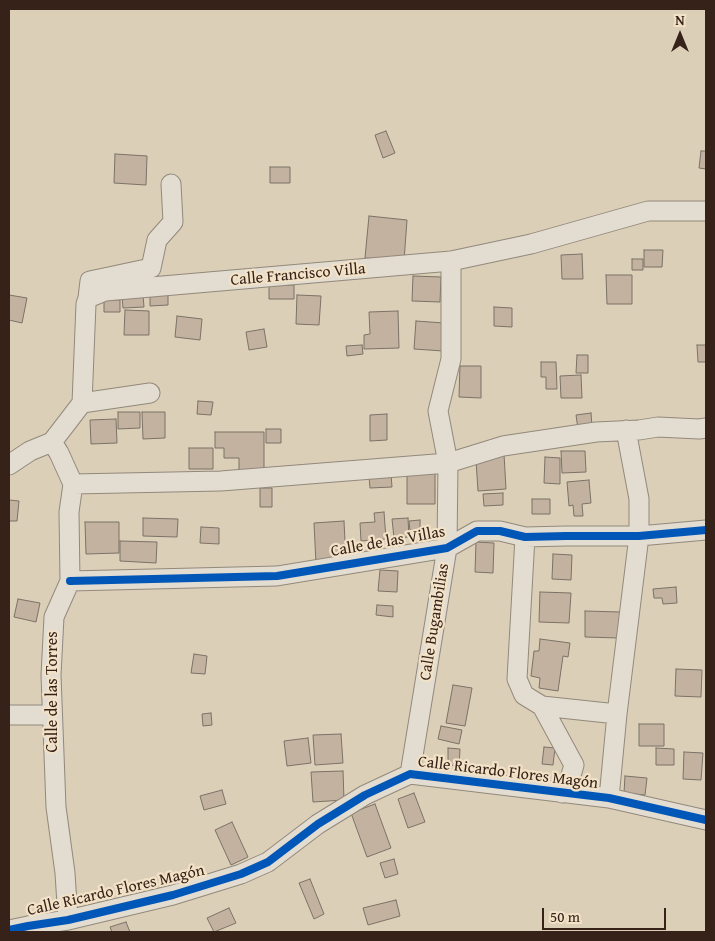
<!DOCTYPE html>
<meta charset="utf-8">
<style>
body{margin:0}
#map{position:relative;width:715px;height:941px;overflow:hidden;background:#dccfb8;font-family:"Gentium Book Plus",serif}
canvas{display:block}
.frame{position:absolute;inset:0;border:10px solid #362218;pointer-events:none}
.north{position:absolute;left:655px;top:10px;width:50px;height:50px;-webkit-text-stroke:4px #f2e2c7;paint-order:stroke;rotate:0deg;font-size:14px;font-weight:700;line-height:20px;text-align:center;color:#362218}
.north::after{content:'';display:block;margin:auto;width:18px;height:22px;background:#362218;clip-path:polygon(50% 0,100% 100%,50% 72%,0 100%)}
.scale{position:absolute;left:542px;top:908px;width:124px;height:22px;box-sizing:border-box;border:2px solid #362218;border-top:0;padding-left:6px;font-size:15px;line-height:18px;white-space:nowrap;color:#362218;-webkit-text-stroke:4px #f2e2c7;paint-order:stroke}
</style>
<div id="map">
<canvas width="715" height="941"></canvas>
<div class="frame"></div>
<div class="north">N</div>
<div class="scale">50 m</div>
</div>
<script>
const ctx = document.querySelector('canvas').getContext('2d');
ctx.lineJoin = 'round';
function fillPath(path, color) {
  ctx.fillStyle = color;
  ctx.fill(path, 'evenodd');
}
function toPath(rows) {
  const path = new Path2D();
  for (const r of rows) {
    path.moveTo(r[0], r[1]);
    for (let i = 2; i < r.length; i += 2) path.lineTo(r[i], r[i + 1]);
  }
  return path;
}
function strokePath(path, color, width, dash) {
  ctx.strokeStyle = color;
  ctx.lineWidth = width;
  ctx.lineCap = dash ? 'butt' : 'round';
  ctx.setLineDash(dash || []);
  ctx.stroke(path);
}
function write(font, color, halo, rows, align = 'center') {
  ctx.font = font + ' "Gentium Book Plus",serif';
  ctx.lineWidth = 4.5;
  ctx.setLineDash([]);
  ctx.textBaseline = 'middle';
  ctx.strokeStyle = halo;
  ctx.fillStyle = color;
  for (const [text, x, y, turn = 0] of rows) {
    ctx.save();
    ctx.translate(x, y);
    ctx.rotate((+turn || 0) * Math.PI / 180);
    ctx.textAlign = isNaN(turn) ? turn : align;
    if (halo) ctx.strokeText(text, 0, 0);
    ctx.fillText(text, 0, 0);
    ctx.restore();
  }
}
const building = toPath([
 [386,131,395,153,383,158,375,135,386,131],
 [701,151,706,151,706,169,699,168,701,151],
 [115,154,147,156,146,185,114,183,115,154],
 [270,167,290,167,290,183,270,183,270,167],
 [369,216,407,220,404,261,365,258,369,216],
 [644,250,663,250,662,267,644,267,644,250],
 [582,254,583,279,562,279,561,255,582,254],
 [632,259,643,259,643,270,632,270,632,259],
 [606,275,632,275,632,304,607,304,606,275],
 [413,276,441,277,440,302,412,301,413,276],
 [269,285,294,285,294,299,269,299,269,285],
 [168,292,168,305,150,306,150,293,168,292],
 [9,295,27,298,22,323,9,320,9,295],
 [143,295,144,307,123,308,122,296,143,295],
 [297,295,321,296,319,325,296,324,297,295],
 [104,300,120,300,120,312,104,312,104,300],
 [494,307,512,308,512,327,494,326,494,307],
 [125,310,149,311,149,335,124,335,125,310],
 [398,311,399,348,364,349,364,335,370,334,369,312,398,311],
 [177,316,202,319,200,340,175,337,177,316],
 [416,321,444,323,443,351,414,349,416,321],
 [264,329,267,347,249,350,246,332,264,329],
 [362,345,363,354,347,356,346,346,362,345],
 [697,345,706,345,706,362,698,362,697,345],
 [577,355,588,355,588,373,576,373,577,355],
 [541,362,556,362,557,389,546,389,546,377,541,377,541,362],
 [460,366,481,366,481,398,459,397,460,366],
 [581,375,582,398,561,398,560,376,581,375],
 [198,401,213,402,211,415,197,414,198,401],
 [118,412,140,412,140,428,118,429,118,412],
 [142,412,165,412,165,438,143,439,142,412],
 [591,413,592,427,578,429,576,415,591,413],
 [387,414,387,440,370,441,370,415,387,414],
 [116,419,117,443,91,444,90,420,116,419],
 [266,429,281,429,281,443,266,443,266,429],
 [215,432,264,432,264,470,239,470,239,458,224,458,224,448,215,448,215,432],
 [189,448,213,448,213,469,189,469,189,448],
 [561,451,585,451,586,472,562,473,561,451],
 [504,454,506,489,478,491,476,460,504,454],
 [545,457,560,458,560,484,544,483,545,457],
 [407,470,435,470,435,504,407,504,407,470],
 [391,474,392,487,370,488,369,476,391,474],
 [589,480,591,503,582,504,583,516,574,516,573,505,569,506,567,482,589,480],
 [260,488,272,488,272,507,260,507,260,488],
 [503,493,503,505,484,506,483,494,503,493],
 [532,499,550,499,550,514,532,514,532,499],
 [9,500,19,501,17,521,9,521,9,500],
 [384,512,386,539,361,541,360,523,375,522,374,513,384,512],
 [143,518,178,519,177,537,143,536,143,518],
 [408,518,409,537,394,538,392,519,408,518],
 [420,520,420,530,410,531,409,521,420,520],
 [344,521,346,562,316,564,314,523,344,521],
 [85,522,119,522,119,553,86,554,85,522],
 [201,527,219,528,219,544,200,543,201,527],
 [120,541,157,542,156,563,120,561,120,541],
 [476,542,494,543,493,573,475,572,476,542],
 [553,554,572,555,571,580,552,579,553,554],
 [380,570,398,571,397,592,378,591,380,570],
 [676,587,677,603,663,604,662,598,654,598,653,589,676,587],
 [540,592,571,593,569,623,539,622,540,592],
 [18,599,40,603,36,622,14,617,18,599],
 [377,605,393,606,393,617,376,615,377,605],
 [585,611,620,612,620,638,585,637,585,611],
 [540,639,570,643,568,657,563,656,558,691,539,688,540,678,531,676,534,651,539,651,540,639],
 [194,654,207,656,205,674,191,673,194,654],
 [676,669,702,670,701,697,675,696,676,669],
 [453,685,472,688,465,726,446,723,453,685],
 [211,713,212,725,203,726,202,714,211,713],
 [639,724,664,724,664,746,639,746,639,724],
 [441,726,462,730,459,744,438,739,441,726],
 [341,734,343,763,315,765,313,735,341,734],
 [308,738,311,763,287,766,284,741,308,738],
 [544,747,555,748,553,765,542,764,544,747],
 [448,748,460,749,459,766,448,765,448,748],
 [656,748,674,749,674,765,656,765,656,748],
 [684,752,703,753,701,780,683,779,684,752],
 [343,771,344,800,313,802,311,772,343,771],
 [625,776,647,778,645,795,624,793,625,776],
 [222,790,226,804,204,810,200,796,222,790],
 [414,793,425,822,408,828,398,799,414,793],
 [375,804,391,848,367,857,351,813,375,804],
 [232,822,248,857,231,865,215,830,232,822],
 [394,859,398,874,385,878,380,863,394,859],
 [310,879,324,914,314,919,299,883,310,879],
 [396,900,400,916,368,925,363,908,396,900],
 [229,908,236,923,214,932,207,918,229,908],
 [126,922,130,932,112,932,110,927,126,922]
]);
const street = toPath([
 [88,298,105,291,451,261,531,244,648,211,706,211],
 [82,403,150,393],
 [52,442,59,453,73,484,69,512,70,581,54,617,51,675,56,807,65,873,68,920],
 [9,465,30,451,52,442,82,403,86,304,88,298,90,281,151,268,157,240,173,222,171,184],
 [73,484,221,481,448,463,503,446,596,432,639,430,658,427,699,429,706,428],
 [525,537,517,679,524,695,542,706,617,714],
 [70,581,277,576,447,548,477,531,500,531,525,537,566,536,639,536,706,530],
 [542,706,574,765,569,782,562,793],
 [9,715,52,715],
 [410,774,447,548,448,463,438,411,451,359,451,261],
 [609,798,617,714,639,536,639,499,626,430],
 [9,930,28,926,68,920,173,895,241,874,268,862,318,824,365,795,410,774,609,798,706,820]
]);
const cycleway = toPath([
 [70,581,277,576,447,548,477,531,500,531,525,537,566,536,639,536,706,530],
 [9,930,28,926,68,920,173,895,241,874,268,862,318,824,365,795,410,774,609,798,706,820]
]);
const streetNames = [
 ["Calle Francisco Villa",298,275,-5],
 ["Calle de las Villas",388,542,-10],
 ["Calle Bugambilias",435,622,-81],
 ["Calle de las Torres",53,692,-90],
 ["Calle Ricardo Flores Magón",508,773,7],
 ["Calle Ricardo Flores Magón",116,891,-13]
];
fillPath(building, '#c3b2a0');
strokePath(building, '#7b7266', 1);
strokePath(street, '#92897b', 21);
strokePath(street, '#e3dcd1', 19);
strokePath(cycleway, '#0057b8', 8);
write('16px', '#362218', '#f2e2c7', streetNames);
</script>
